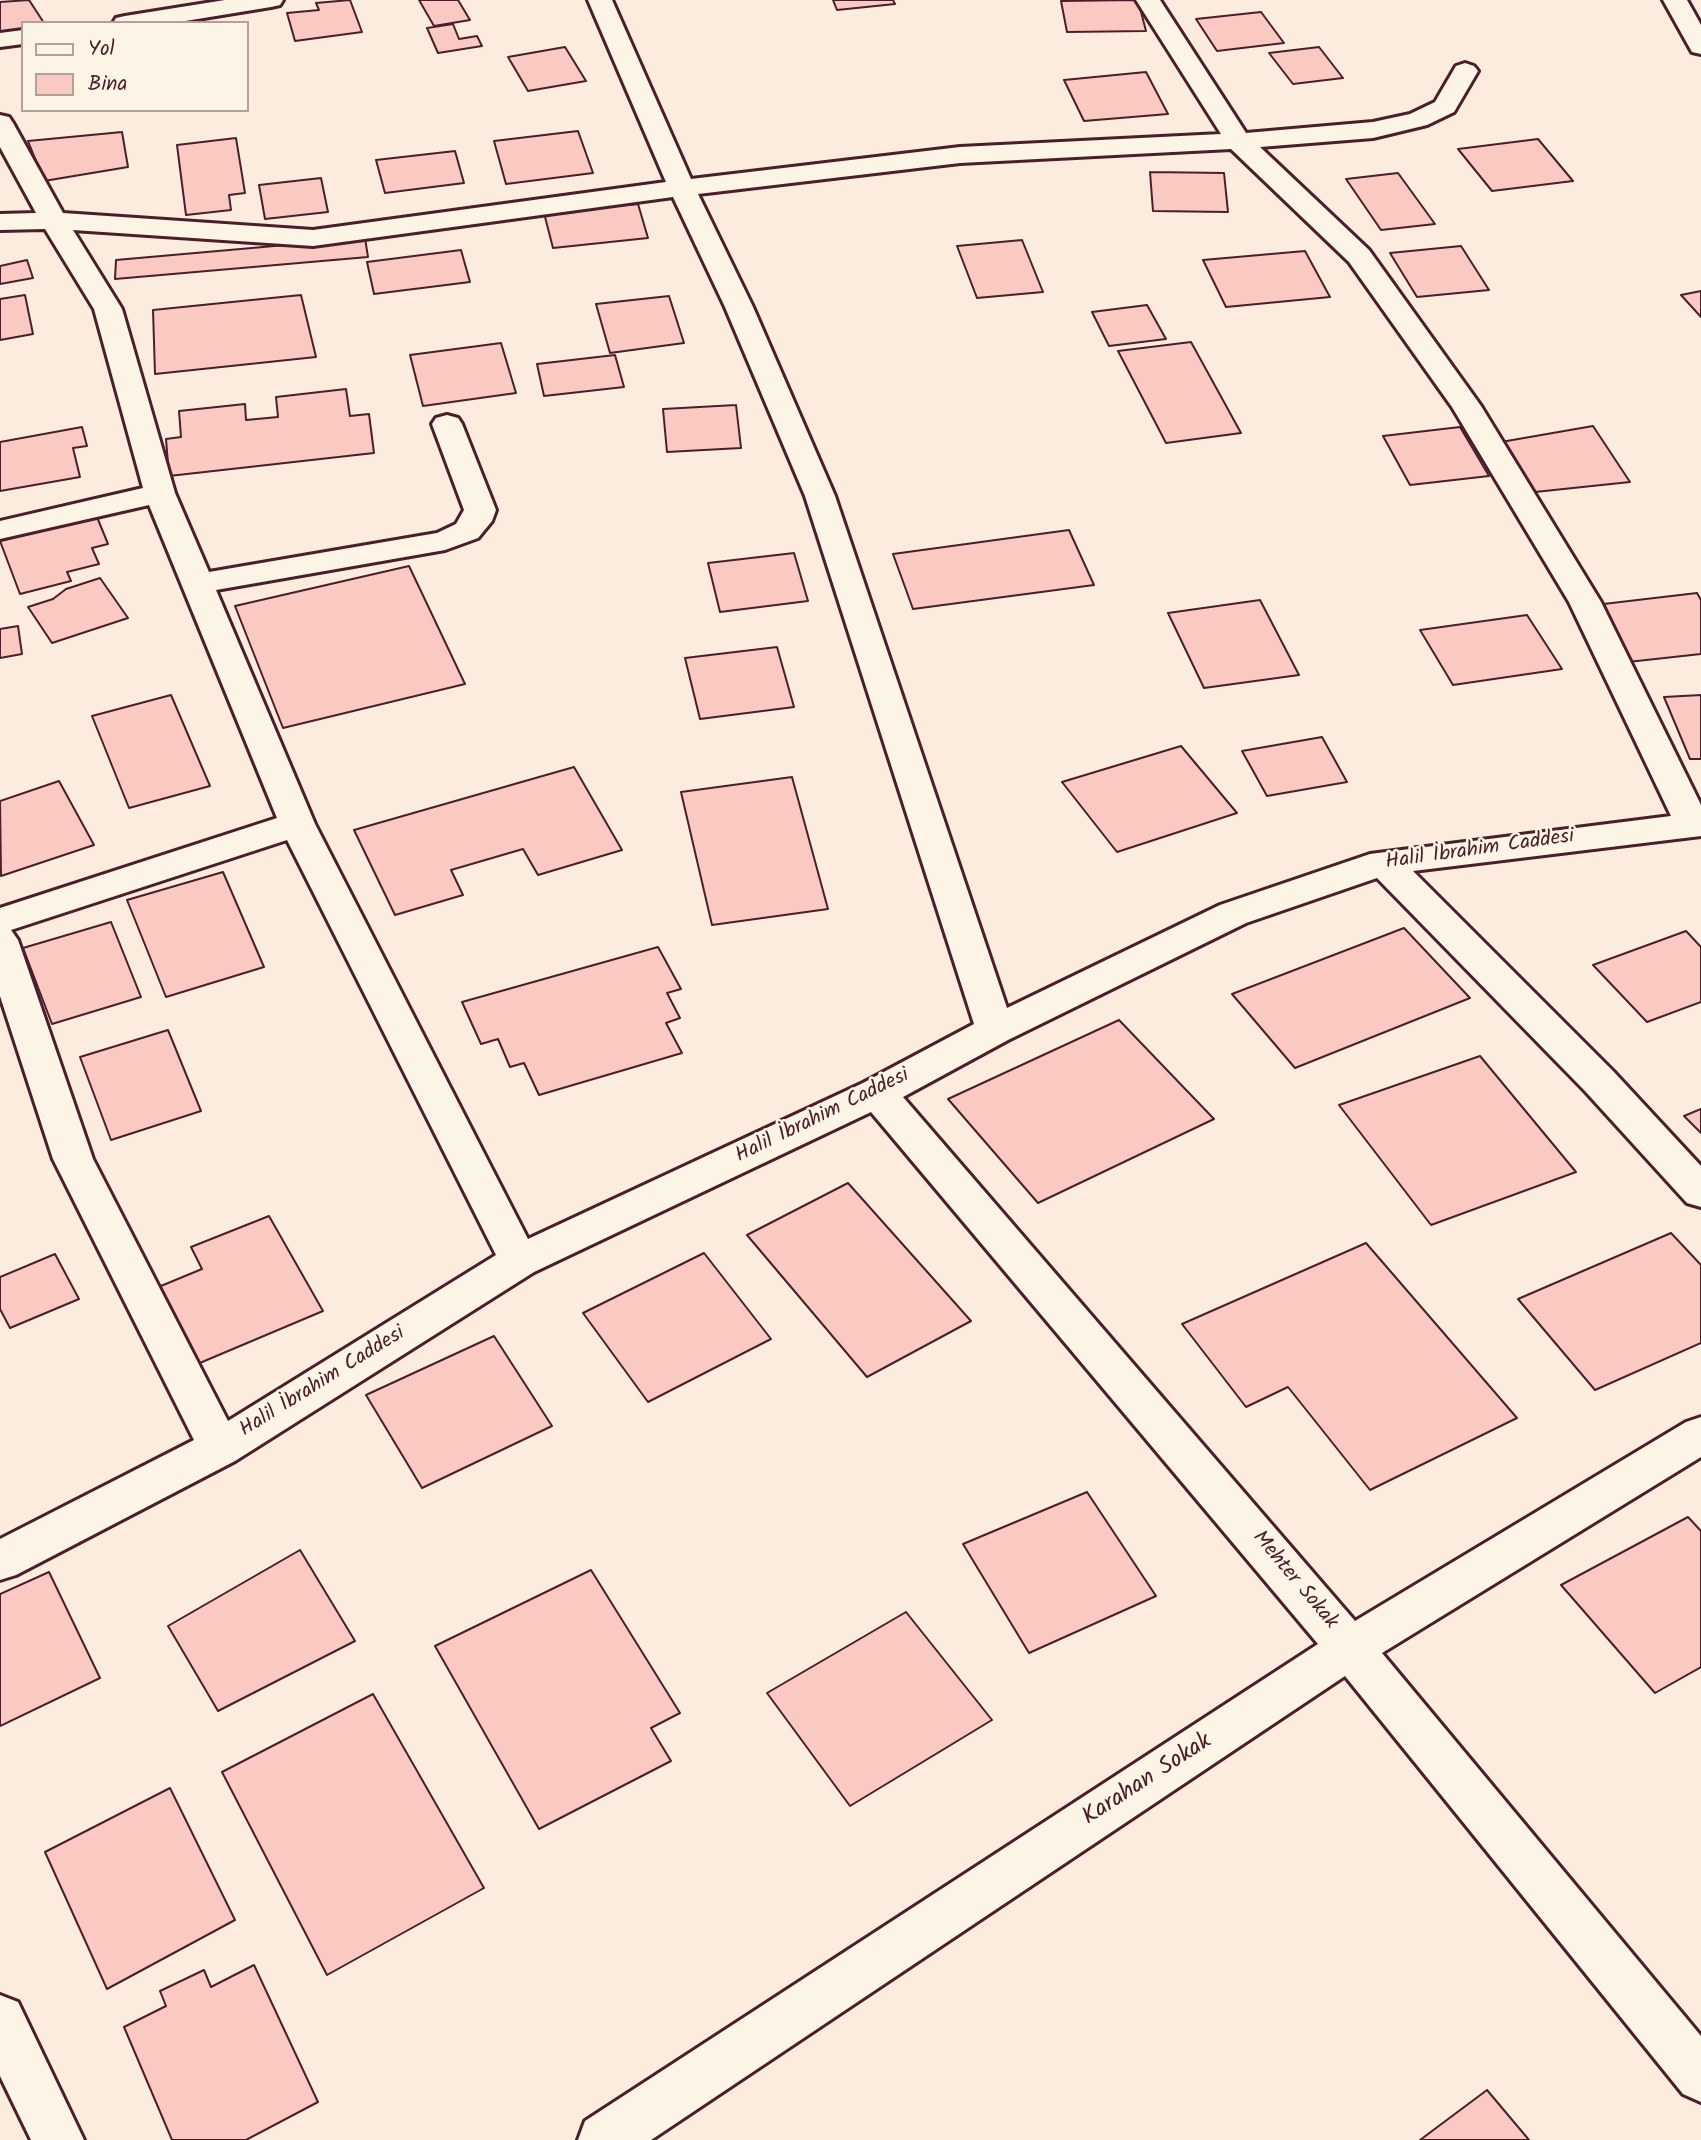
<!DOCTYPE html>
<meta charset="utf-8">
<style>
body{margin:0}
#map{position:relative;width:1701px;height:2140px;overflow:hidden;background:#fcecde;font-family:Kalam,sans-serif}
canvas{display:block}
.legend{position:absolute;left:21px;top:21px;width:228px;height:91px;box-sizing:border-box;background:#fcf5e5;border:2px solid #b59f9b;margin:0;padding:9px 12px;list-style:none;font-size:21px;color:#4a1f2b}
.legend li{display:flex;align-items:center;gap:14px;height:35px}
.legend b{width:35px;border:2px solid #b59f9b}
</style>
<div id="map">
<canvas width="1701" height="2140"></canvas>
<ul class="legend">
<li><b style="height:9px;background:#fcf5e5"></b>Yol</li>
<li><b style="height:19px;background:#facac2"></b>Bina</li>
</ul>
</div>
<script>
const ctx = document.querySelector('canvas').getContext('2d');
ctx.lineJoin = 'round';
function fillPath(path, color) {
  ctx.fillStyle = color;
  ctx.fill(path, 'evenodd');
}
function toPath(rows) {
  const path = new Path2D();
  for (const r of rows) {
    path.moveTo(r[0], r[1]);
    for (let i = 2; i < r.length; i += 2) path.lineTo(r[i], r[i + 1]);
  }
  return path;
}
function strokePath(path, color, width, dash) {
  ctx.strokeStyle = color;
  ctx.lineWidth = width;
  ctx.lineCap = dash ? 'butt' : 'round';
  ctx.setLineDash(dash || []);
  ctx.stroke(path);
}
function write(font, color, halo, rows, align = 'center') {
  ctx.font = font + ' Kalam,sans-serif';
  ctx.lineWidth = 5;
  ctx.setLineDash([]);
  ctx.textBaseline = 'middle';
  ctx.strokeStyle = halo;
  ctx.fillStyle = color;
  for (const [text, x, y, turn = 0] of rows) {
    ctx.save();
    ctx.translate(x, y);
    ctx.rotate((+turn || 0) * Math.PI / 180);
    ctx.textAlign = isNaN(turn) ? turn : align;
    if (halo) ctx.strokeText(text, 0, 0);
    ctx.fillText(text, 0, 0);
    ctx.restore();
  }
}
const building = toPath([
 [29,0,44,23,23,23,23,30,0,33,0,2,29,0],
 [350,0,362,32,295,41,287,13,319,10,316,3,350,0],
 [419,0,458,0,470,20,434,26,419,0],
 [833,0,893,0,895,4,837,10,833,0],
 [1138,0,1146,31,1067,32,1061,1,1138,0],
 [1261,12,1284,43,1217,51,1196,19,1261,12],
 [453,24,459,39,477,36,482,46,438,53,427,28,453,24],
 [565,47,586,81,528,91,508,57,565,47],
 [1319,47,1343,78,1293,84,1269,53,1319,47],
 [1146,72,1168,114,1084,121,1064,80,1146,72],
 [578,131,593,173,506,184,494,141,578,131],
 [122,132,128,167,44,181,28,141,122,132],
 [236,138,245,193,229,195,231,210,186,215,177,145,236,138],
 [1538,139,1573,181,1492,191,1458,149,1538,139],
 [455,151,464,183,385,193,376,160,455,151],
 [1150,172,1224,173,1228,212,1153,211,1150,172],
 [1398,173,1435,224,1381,230,1346,179,1398,173],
 [321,178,328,212,265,219,259,185,321,178],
 [638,204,648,238,553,248,544,213,638,204],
 [365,238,368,257,115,279,116,260,365,238],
 [1022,240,1043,292,977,298,957,246,1022,240],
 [1461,246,1489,290,1417,297,1390,253,1461,246],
 [461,250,470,282,374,294,367,262,461,250],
 [1305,251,1330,297,1226,307,1203,260,1305,251],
 [27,260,33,278,0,284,0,266,27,260],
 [1701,291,1701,317,1681,295,1701,291],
 [25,295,33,334,0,340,0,299,25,295],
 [301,295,316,357,155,374,153,310,301,295],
 [669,296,684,343,610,353,596,304,669,296],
 [1147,305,1166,339,1109,346,1092,312,1147,305],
 [1191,342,1241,433,1166,443,1118,351,1191,342],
 [501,343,516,393,423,406,410,355,501,343],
 [615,355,624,387,544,396,537,364,615,355],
 [346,389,350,416,369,414,374,453,169,476,166,439,181,437,179,411,245,404,246,420,278,417,276,397,346,389],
 [736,405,741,448,667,452,663,409,736,405],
 [1593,426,1630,482,1535,492,1501,442,1593,426],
 [82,427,87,446,73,448,80,477,0,491,0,442,82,427],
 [1460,427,1489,476,1410,485,1383,436,1460,427],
 [97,517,108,544,92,548,99,564,67,572,71,581,20,594,0,541,97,517],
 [1069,530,1094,585,913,609,893,554,1069,530],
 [794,553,808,601,720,612,708,563,794,553],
 [409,566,465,684,283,728,235,606,409,566],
 [100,578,128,618,52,643,28,607,53,599,66,589,100,578],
 [1697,593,1701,600,1701,654,1628,662,1595,605,1697,593],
 [1260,600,1299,675,1204,688,1168,613,1260,600],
 [1527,615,1562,669,1453,685,1420,630,1527,615],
 [18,626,22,654,0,658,0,629,18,626],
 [777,647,794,707,700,719,685,658,777,647],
 [171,695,210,786,129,808,92,716,171,695],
 [1701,695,1701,759,1690,759,1664,697,1701,695],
 [1322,737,1347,782,1267,796,1242,751,1322,737],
 [1181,746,1237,813,1117,852,1062,782,1181,746],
 [574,767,622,850,538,875,523,849,451,870,463,895,395,915,354,830,574,767],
 [792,777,828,909,712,925,681,792,792,777],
 [59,781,94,845,1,876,0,801,59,781],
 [223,872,264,967,166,997,127,900,223,872],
 [111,922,141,997,52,1024,23,948,111,922],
 [1404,928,1470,998,1295,1068,1232,994,1404,928],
 [1686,931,1701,947,1701,1002,1647,1022,1593,965,1686,931],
 [658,947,681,989,667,993,680,1018,666,1023,682,1053,539,1095,524,1063,510,1067,498,1039,481,1044,462,1002,658,947],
 [1119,1020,1214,1119,1038,1203,948,1099,1119,1020],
 [168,1030,201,1111,111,1140,80,1057,168,1030],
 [1480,1056,1576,1172,1431,1225,1339,1105,1480,1056],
 [1701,1109,1701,1133,1684,1116,1701,1109],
 [848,1183,971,1321,867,1377,747,1235,848,1183],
 [269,1216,323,1311,195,1365,156,1288,202,1269,191,1247,269,1216],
 [1671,1233,1701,1265,1701,1343,1595,1390,1518,1299,1671,1233],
 [1366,1243,1517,1418,1370,1490,1288,1387,1246,1407,1182,1324,1366,1243],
 [704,1253,771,1339,648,1402,583,1313,704,1253],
 [55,1254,79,1299,10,1328,0,1309,0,1277,55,1254],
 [494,1336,552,1426,422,1488,366,1395,494,1336],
 [1087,1492,1156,1596,1029,1653,963,1544,1087,1492],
 [1688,1517,1701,1531,1701,1667,1655,1693,1561,1585,1688,1517],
 [300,1550,355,1641,218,1711,168,1626,300,1550],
 [591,1570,680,1713,651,1728,671,1761,539,1829,435,1646,591,1570],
 [49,1572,100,1678,0,1726,0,1594,49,1572],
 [906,1612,992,1720,850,1806,767,1693,906,1612],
 [373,1694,484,1888,327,1975,222,1772,373,1694],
 [170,1788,235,1920,107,1989,45,1852,170,1788],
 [254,1965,318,2102,246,2140,172,2140,124,2027,166,2006,160,1991,204,1970,211,1987,254,1965],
 [1487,2090,1529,2140,1420,2140,1487,2090]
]);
const minor = toPath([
 [225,0,283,0,280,5,271,7,173,23,113,23,116,18,125,16,225,0],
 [588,0,612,0,691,179,960,147,1221,134,1136,0,1160,0,1246,133,1373,122,1410,114,1435,102,1456,66,1465,63,1474,66,1478,71,1454,112,1427,125,1373,138,1260,147,1369,250,1481,406,1601,602,1701,805,1701,836,1413,871,1613,1071,1701,1166,1701,1207,1687,1203,1585,1091,1377,878,1246,923,1008,1040,903,1097,1355,1621,1686,1422,1701,1417,1701,1457,1382,1653,1701,2036,1701,2102,1683,2094,1345,1676,651,2140,578,2140,585,2121,1318,1644,871,1112,534,1272,235,1461,16,1575,0,1580,0,1539,194,1440,53,1159,0,996,0,908,277,818,149,505,0,539,0,521,143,488,94,309,45,229,0,230,0,214,36,213,0,147,0,115,9,117,13,123,63,213,313,230,666,182,588,0],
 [1231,149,1349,262,1452,407,1569,602,1671,816,1370,854,1220,905,1007,1008,835,496,753,307,698,194,960,163,1231,149],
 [673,197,725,307,805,496,974,1024,863,1083,528,1239,315,824,216,590,445,550,478,538,492,521,496,510,462,424,458,418,447,415,436,418,432,424,464,510,456,524,437,533,209,572,175,493,122,309,73,230,313,246,673,197],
 [287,840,496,1255,228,1421,93,1159,18,940,11,930,287,840],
 [1663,0,1687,0,1701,25,1701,54,1692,52,1663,0],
 [23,30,23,44,0,47,0,33,23,30],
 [0,1995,18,2002,84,2140,31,2140,0,2076,0,1995]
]);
const streetNames = [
 ["Halil İbrahim Caddesi",1480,851,-8],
 ["Halil İbrahim Caddesi",823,1117,-26],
 ["Halil İbrahim Caddesi",323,1383,-32],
 ["Mehter Sokak",1294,1581,50]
];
const nearStreetnames = [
 ["Karahan Sokak",1148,1781,-33]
];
fillPath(building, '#facac2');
strokePath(building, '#4a1f2b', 2);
strokePath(minor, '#4a1f2b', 6);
fillPath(minor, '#fcf5e5');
write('21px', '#4a1f2b', '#fcf5e5', streetNames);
write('24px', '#4a1f2b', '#fcf5e5', nearStreetnames);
</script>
